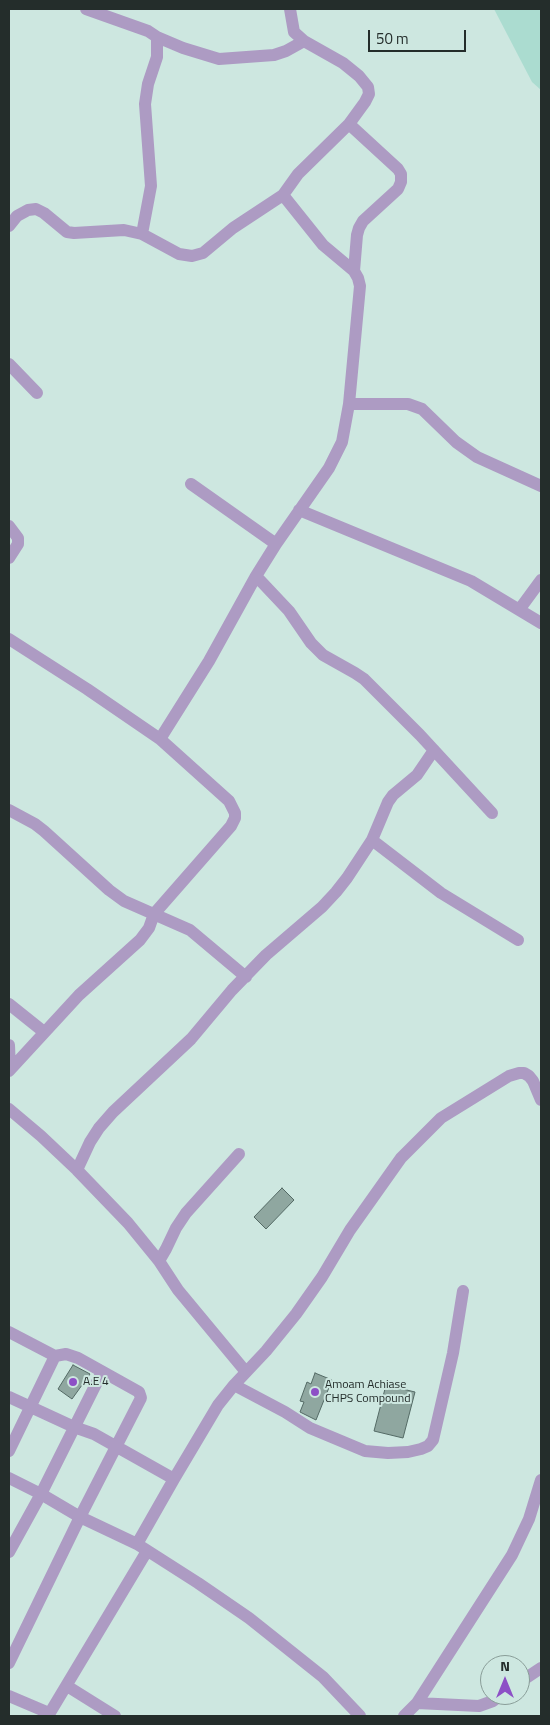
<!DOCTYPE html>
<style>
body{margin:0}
#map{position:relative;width:550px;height:1725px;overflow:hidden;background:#cde7e0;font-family:"Titillium Web",sans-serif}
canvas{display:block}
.frame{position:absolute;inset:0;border:10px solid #242d2b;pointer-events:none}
.north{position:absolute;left:480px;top:1655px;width:50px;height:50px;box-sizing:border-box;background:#cde7e0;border:1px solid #899d98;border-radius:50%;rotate:0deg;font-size:14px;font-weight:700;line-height:20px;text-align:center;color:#242d2b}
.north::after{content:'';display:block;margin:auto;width:18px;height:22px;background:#8d50c6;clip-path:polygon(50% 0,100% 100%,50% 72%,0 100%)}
.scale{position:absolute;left:368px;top:30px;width:98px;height:22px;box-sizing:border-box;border:2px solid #242d2b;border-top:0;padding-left:6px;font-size:15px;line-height:18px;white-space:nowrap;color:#242d2b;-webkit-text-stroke:4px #cde7e0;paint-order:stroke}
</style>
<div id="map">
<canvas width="550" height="1725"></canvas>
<div class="frame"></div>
<div class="north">N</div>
<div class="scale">50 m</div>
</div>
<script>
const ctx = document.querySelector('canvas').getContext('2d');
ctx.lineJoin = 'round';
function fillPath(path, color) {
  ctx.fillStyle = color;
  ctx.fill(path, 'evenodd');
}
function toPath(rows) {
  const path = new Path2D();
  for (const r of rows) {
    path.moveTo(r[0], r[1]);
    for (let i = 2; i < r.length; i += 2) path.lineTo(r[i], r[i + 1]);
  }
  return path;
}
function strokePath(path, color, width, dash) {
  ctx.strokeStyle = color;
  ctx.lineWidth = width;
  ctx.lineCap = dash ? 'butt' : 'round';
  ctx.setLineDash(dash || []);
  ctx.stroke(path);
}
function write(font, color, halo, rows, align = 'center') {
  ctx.font = font + ' "Titillium Web",sans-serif';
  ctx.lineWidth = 4;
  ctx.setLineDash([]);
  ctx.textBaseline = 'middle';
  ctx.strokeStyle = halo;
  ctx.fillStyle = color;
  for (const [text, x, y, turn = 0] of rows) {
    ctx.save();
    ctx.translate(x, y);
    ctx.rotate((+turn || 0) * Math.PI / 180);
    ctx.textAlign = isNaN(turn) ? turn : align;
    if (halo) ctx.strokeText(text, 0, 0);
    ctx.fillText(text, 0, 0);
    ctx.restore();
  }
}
const green = toPath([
 [494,9,541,9,541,90,532,82]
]);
const building = toPath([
 [282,1188,294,1200,266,1229,254,1217,282,1188],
 [73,1365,90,1374,72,1399,58,1389,73,1365],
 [315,1373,332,1380,316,1420,300,1412,304,1402,300,1401,307,1382,311,1384,315,1373],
 [386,1385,415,1392,403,1438,374,1431,386,1385]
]);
const minor = toPath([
 [86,9,148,31,157,37,183,48,219,59,274,55,286,51,304,41],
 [349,124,398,169,401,174,401,182,398,189,363,221,359,228,357,235,354,271],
 [9,226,17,216,28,210,36,209,44,213,67,232,74,233,124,230,142,234,179,254,192,256,203,253,233,228,283,195],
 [142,234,151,186,145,104,148,84,157,57,157,37],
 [9,364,37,393],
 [349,404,408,404,422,409,456,442,477,457,541,486],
 [191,484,276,544],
 [299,510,471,581,541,623],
 [9,526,18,538,18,544,9,558],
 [256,576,289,611,311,643,323,655,355,673,364,679,420,735,492,813],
 [519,610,541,580],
 [9,639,87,689,160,739,229,801,235,813,235,818,231,826,154,914,149,928,140,940,79,995,9,1071],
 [160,739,209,661,256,576,276,544,329,468,342,442,349,404,360,286,358,278,354,271,323,245,283,195,298,174,349,124,365,102,369,94,368,87,359,76,343,63,304,41,294,32,290,9],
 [9,810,35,824,44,831,109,890,124,901,190,930,246,977],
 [372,840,441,893,518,940],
 [9,1004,44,1032],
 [9,1045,10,1069],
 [9,1109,41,1136,77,1170,128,1223,159,1261,178,1290,246,1372],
 [77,1170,90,1142,99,1128,113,1112,191,1039,232,990,266,955,322,907,336,892,347,878,372,840,388,802,393,795,417,775,434,750],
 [159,1261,166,1249,176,1228,186,1213,239,1154],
 [9,1332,55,1356,66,1354,78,1358,139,1392,141,1398,80,1517,9,1663],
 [234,1385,285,1412,310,1428,365,1451,388,1453,408,1452,421,1449,428,1446,433,1440,453,1353,463,1291],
 [9,1397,74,1427,94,1434,174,1479],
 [9,1451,55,1356],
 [9,1478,41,1494,80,1517,137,1544,198,1583,249,1618,323,1677,360,1716],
 [137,1544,174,1479,218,1405,234,1385,266,1351,296,1314,322,1277,350,1230,401,1158,441,1118,509,1076,519,1073,524,1073,529,1076,533,1081,541,1100],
 [9,1552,41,1494,102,1372],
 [520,1682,541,1668],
 [67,1686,115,1716],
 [9,1696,49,1713],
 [417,1703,479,1706,493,1701,501,1695],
 [48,1716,147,1551],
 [404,1716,417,1703,426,1689,512,1555,529,1519,541,1480]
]);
const markers = [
 [73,1382,5,"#8d50c6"],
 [315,1392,5,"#8d50c6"]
];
const poiNames = [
 ["A.E 4",83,1382],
 ["Amoam Achiase",325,1385],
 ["CHPS Compound",325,1399]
];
fillPath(green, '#abdcd0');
fillPath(building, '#8fa7a0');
strokePath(building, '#546a65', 1);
strokePath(minor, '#ad9bc3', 12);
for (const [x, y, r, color] of markers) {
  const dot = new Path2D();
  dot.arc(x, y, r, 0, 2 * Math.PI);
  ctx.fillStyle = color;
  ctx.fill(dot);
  strokePath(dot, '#cde7e0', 2);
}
write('12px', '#242d2b', '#cde7e0', poiNames, 'left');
</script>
